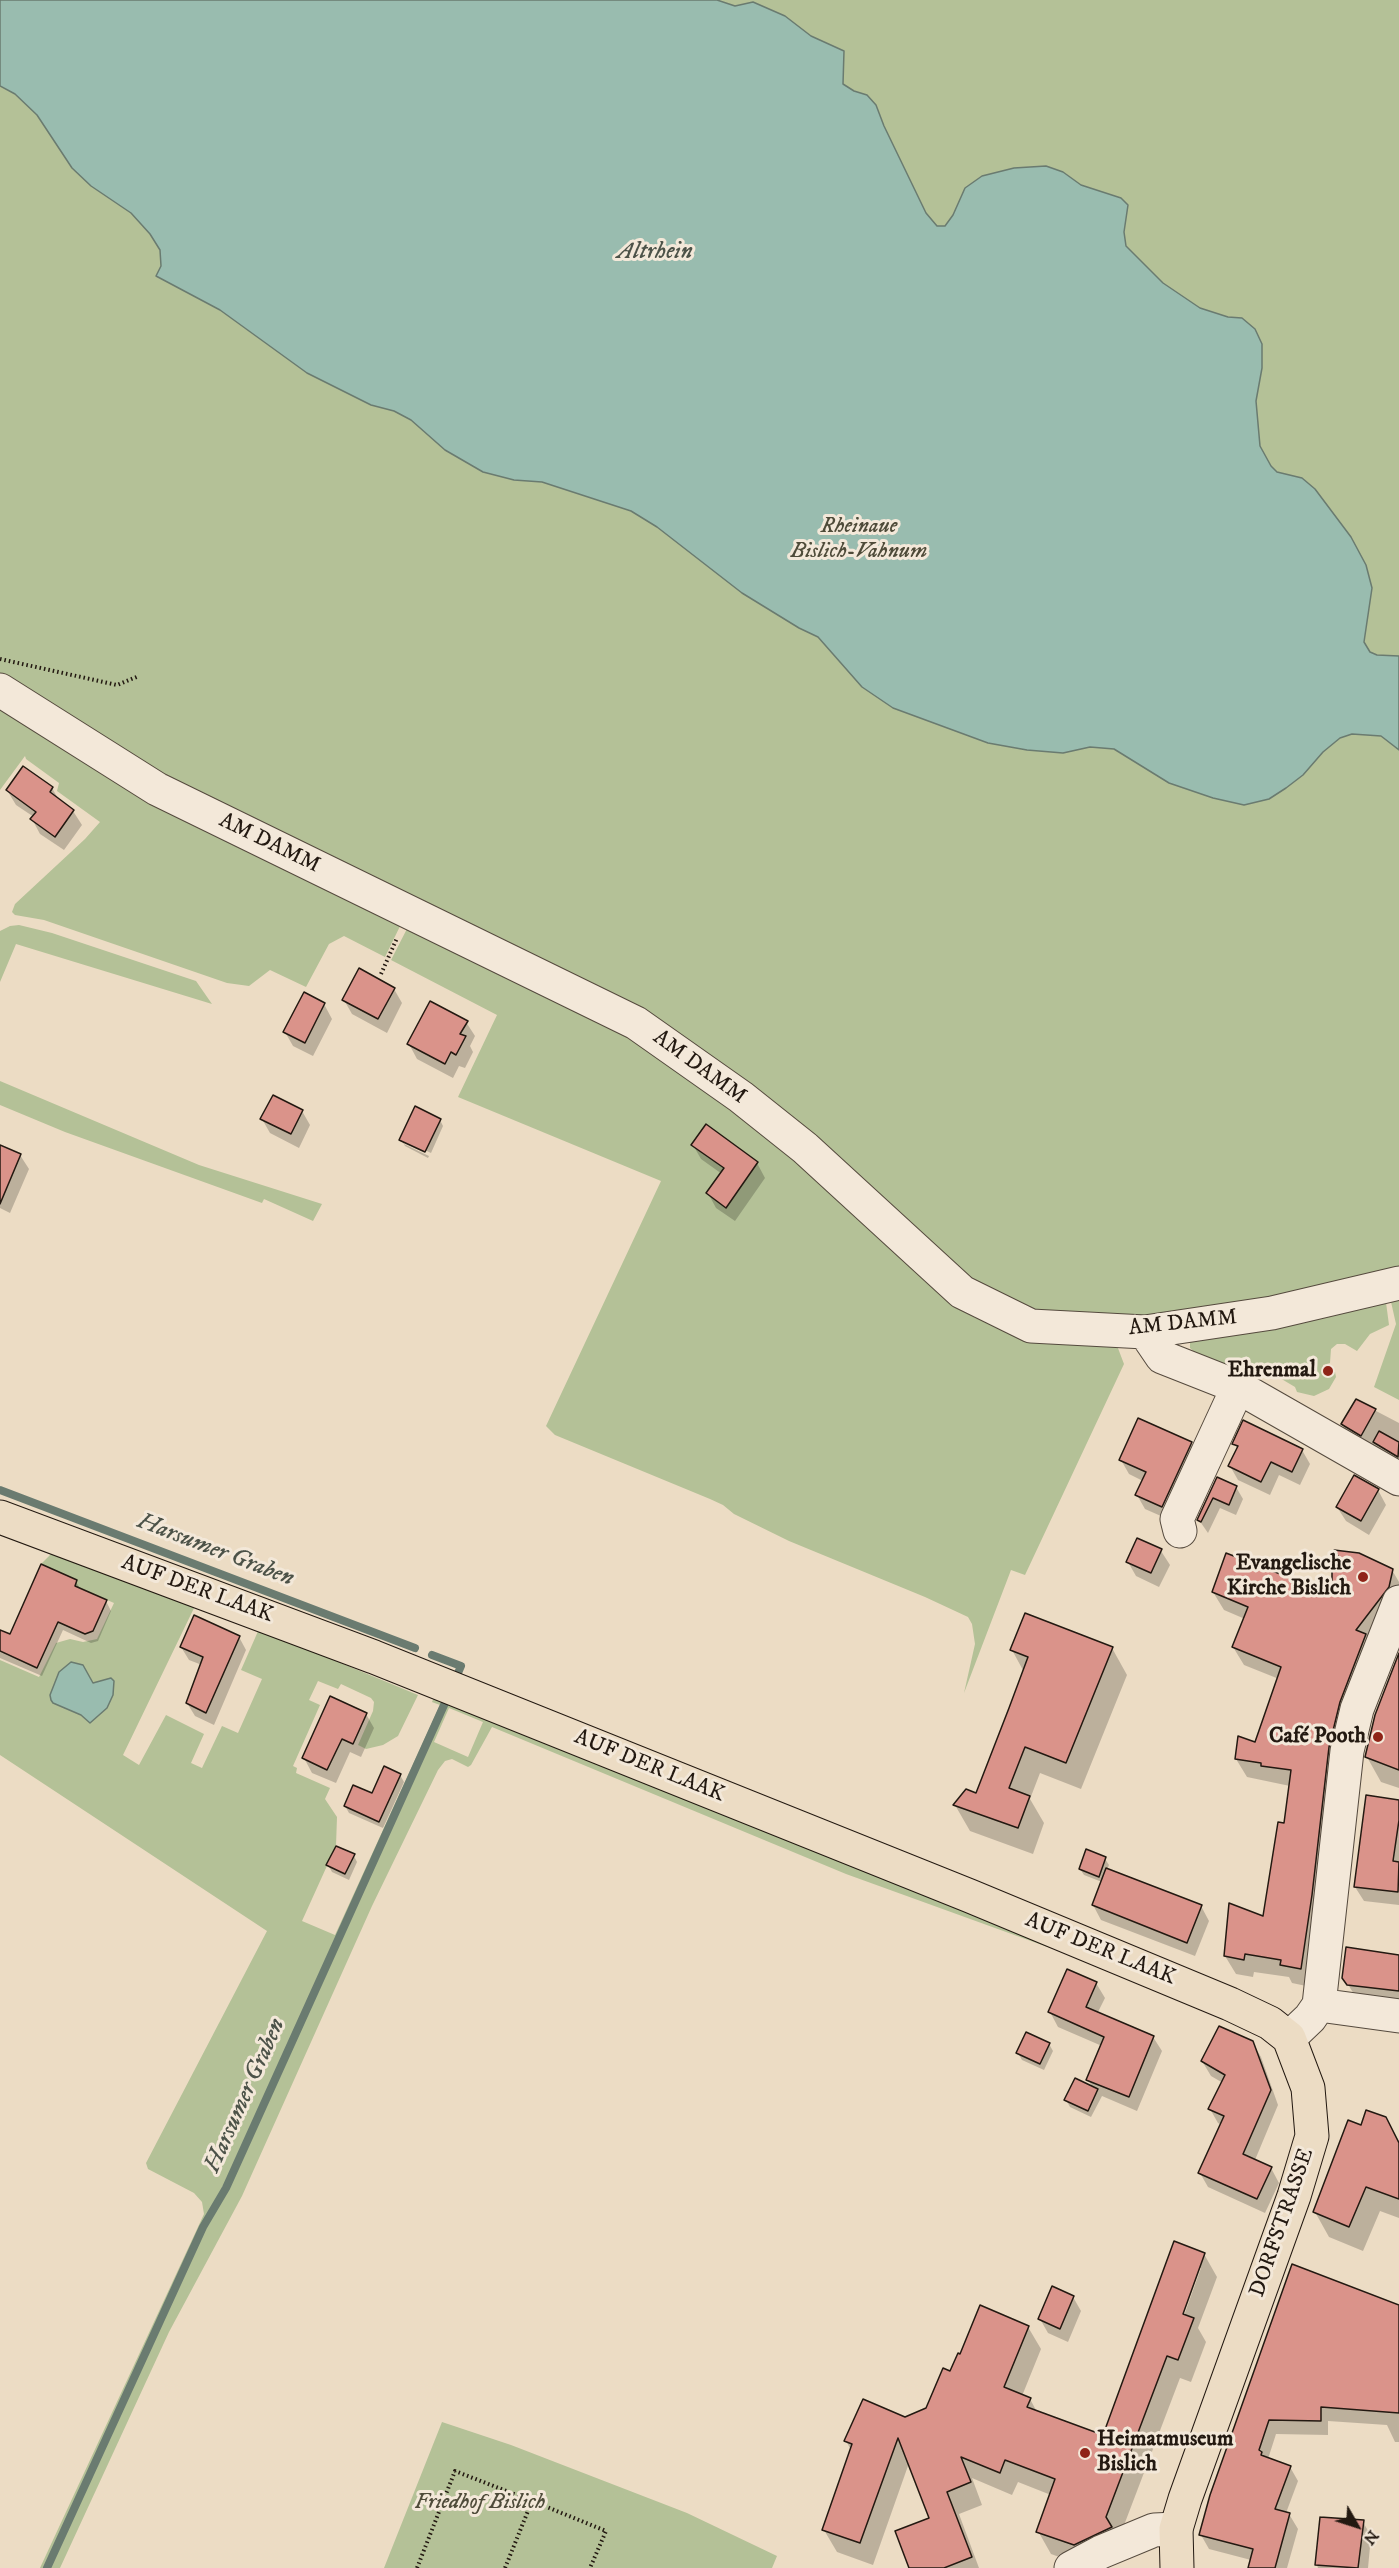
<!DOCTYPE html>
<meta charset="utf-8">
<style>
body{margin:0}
#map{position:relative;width:1399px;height:2568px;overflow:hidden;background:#ecdcc4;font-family:"IM FELL DW Pica",serif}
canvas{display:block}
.north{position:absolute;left:1327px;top:2496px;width:60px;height:60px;-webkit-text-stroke:4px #f3e8d9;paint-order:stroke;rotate:129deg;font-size:16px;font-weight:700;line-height:24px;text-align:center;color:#231911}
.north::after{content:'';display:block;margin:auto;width:21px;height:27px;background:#231911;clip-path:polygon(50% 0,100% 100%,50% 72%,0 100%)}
</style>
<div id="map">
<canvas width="1399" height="2568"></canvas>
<div class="north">N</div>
</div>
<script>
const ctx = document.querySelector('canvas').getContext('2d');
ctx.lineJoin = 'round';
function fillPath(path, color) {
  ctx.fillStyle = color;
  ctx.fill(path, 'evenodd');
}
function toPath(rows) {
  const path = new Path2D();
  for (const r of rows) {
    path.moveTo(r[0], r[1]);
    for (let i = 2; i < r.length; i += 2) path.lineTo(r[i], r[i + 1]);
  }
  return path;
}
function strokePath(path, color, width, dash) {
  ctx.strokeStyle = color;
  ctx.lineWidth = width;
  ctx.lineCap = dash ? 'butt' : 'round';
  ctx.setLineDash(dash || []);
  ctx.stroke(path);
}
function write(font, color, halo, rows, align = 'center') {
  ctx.font = font + ' "IM FELL DW Pica",serif';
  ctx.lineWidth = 6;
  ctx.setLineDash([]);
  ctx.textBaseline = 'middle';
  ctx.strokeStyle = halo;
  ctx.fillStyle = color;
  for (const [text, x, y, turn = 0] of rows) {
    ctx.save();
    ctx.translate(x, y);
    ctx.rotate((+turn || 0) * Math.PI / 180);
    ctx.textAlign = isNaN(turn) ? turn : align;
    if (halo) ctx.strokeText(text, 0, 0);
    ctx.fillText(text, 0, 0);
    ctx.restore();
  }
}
const green = toPath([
 [0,0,1399,0,1399,1400,1374,1387,1396,1324,1389,1293,1385,1295,1389,1325,1370,1334,1357,1351,1345,1344,1337,1344,1331,1349,1330,1363,1323,1365,1324,1374,1335,1372,1336,1377,1329,1389,1314,1396,1297,1392,1295,1387,1258,1365,1233,1364,1228,1372,1203,1360,1190,1348,1190,1341,1116,1343,1124,1364,1025,1575,1011,1570,964,1693,975,1644,972,1624,968,1617,925,1597,789,1541,734,1514,723,1505,710,1499,555,1435,546,1426,661,1181,458,1097,497,1015,391,960,411,921,710,1078,0,698],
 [0,701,404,918,385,957,344,936,329,944,306,987,270,970,249,986,227,983,44,920,15,915,12,912,15,904,85,839,100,822,57,791,59,783,26,759,25,756,0,790],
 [19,925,52,933,196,981,212,1004,16,944,0,982,0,931,10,926],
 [0,1081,199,1165,322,1204,313,1221,264,1199,262,1203,65,1132,0,1105],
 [53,1552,195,1606,123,1755,139,1765,166,1715,204,1734,191,1763,202,1768,222,1726,238,1733,262,1679,241,1670,259,1629,418,1695,398,1736,383,1745,366,1749,358,1745,373,1711,374,1702,371,1698,341,1684,338,1689,318,1681,309,1700,320,1705,293,1766,297,1768,296,1773,330,1788,325,1799,337,1817,336,1846,302,1921,335,1935,440,1705,432,1702,436,1693,1026,1933,1053,1949,846,1874,492,1727,471,1765,468,1767,452,1759,445,1761,438,1770,372,1906,242,2196,169,2332,60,2568,40,2568,204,2214,202,2202,194,2193,148,2169,146,2163,267,1931,0,1755,0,1660,39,1677,56,1643,70,1639,83,1642,97,1639,114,1603,75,1586,77,1580,41,1564],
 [449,1708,483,1722,468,1757,434,1742],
 [442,2422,511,2445,687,2513,777,2556,772,2568,384,2568]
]);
const water = toPath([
 [0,0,717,0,735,6,753,2,785,16,811,36,844,51,843,84,854,91,867,95,876,105,884,126,926,213,937,226,945,226,953,215,965,188,982,176,1014,168,1046,166,1063,172,1081,185,1121,198,1128,205,1124,232,1126,246,1163,283,1200,308,1228,317,1242,318,1255,329,1262,344,1262,368,1256,401,1260,446,1271,466,1277,472,1302,478,1315,489,1351,537,1366,565,1372,588,1364,642,1370,652,1377,655,1399,656,1399,750,1381,736,1352,734,1340,738,1323,752,1303,775,1286,788,1269,799,1244,805,1213,798,1169,783,1114,749,1090,747,1063,753,1027,750,988,743,893,708,862,687,818,637,799,628,742,593,657,527,631,511,542,482,514,480,483,472,445,450,411,420,394,411,371,405,307,373,220,310,156,276,161,266,160,250,150,234,131,213,91,186,72,168,37,115,15,94,0,86,0,0],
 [71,1662,83,1665,93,1683,111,1678,114,1681,113,1695,107,1708,90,1723,81,1715,53,1703,51,1700,50,1695,59,1672,71,1662]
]);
const shadow = toPath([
 [52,788,59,800,73,811,82,825,64,850,40,834,32,819,34,817,16,805,7,790],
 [394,989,402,1003,387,1033,352,1014,344,1000],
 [324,1004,332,1019,313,1056,293,1046,285,1032],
 [466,1022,475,1036,470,1046,473,1052,465,1068,459,1066,453,1078,417,1059,409,1044],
 [302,1111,310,1125,299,1148,270,1133,262,1119],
 [440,1120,443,1126,431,1153,404,1140,404,1144,429,1156,428,1158,405,1146,401,1139],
 [693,1145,757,1163,765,1178,735,1221,716,1208,708,1193,722,1174,701,1159],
 [0,1146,20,1155,29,1169,10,1213,0,1208],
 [1357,1401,1399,1423,1399,1466,1350,1438,1342,1424],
 [1191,1444,1199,1458,1170,1520,1145,1509,1137,1495,1143,1481,1129,1474,1121,1460],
 [1234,1444,1302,1450,1310,1464,1300,1485,1279,1475,1270,1495,1238,1480,1230,1466,1238,1449],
 [1218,1479,1236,1487,1243,1499,1236,1515,1220,1508,1208,1533,1199,1520],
 [1378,1490,1386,1505,1369,1535,1346,1521,1337,1507],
 [1161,1551,1170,1565,1159,1587,1136,1576,1128,1562],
 [1392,1570,1399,1582,1399,1603,1370,1642,1311,1987,1292,1983,1289,1977,1254,1972,1253,1977,1236,1974,1225,1956,1264,1919,1285,1825,1290,1786,1247,1777,1236,1759,1256,1744,1279,1679,1244,1665,1233,1647,1245,1619,1224,1610,1213,1592,1333,1596],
 [76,1582,81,1590,106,1601,111,1611,98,1641,91,1643,63,1630,42,1676,0,1658,0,1632,10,1636],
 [239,1637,246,1650,214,1725,195,1716,187,1703,202,1665,189,1660,181,1647],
 [1112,1648,1127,1675,1081,1789,1040,1773,1030,1799,1044,1823,1033,1854,970,1831,955,1805,977,1795,1024,1672,1012,1650],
 [1399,1655,1399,1788,1381,1782,1367,1757],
 [366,1714,374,1728,361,1757,350,1752,336,1783,312,1773,304,1758],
 [400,1775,404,1782,383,1828,349,1813,345,1806,373,1795],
 [1399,1801,1399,1905,1364,1901,1355,1887],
 [354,1856,357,1862,349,1880,332,1872,328,1865],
 [1105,1859,1109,1865,1107,1870,1201,1906,1209,1921,1195,1956,1101,1920,1093,1905,1102,1882,1084,1875,1080,1869],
 [1399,1956,1399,2004,1357,1999,1344,1978],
 [1096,1983,1105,1998,1097,2014,1153,2037,1162,2051,1137,2111,1102,2096,1091,2117,1070,2107,1066,2100,1093,2088,1088,2080,1102,2046,1058,2027,1050,2012],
 [1252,2042,1261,2057,1278,2105,1255,2160,1271,2168,1279,2183,1265,2213,1208,2187,1200,2173,1222,2125,1218,2123,1210,2109,1223,2083,1211,2076,1202,2061],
 [1049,2044,1053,2051,1044,2070,1022,2060,1018,2053],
 [1385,2119,1399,2141,1399,2218,1380,2211,1363,2251,1329,2237,1315,2212,1362,2127],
 [1204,2254,1217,2277,1198,2328,1206,2342,1191,2382,1180,2378,1118,2541,1087,2567,1051,2554,1038,2531,1051,2495,1018,2482,1012,2495,972,2478,982,2505,959,2514,979,2568,910,2568,931,2518,909,2463,873,2565,837,2552,824,2530,851,2450,846,2441,927,2409,950,2373,1028,2327,1041,2349,1022,2396,1030,2399,1037,2412,1104,2437],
 [1198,2268,1201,2268,1182,2321,1179,2320],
 [1293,2266,1399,2307,1399,2442,1395,2442,1387,2425,1328,2421,1328,2435,1276,2434,1268,2459,1290,2467,1298,2481,1286,2513,1289,2514,1298,2529,1287,2568,1249,2568,1251,2560,1209,2549,1201,2535],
 [1073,2297,1081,2311,1068,2342,1048,2333,1040,2319],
 [1363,2522,1371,2536,1368,2568,1318,2568,1317,2565]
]);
const stream = toPath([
 [0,1490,415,1648],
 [432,1655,461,1666,455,1680],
 [47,2568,203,2227,226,2188,449,1694]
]);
const building = toPath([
 [23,766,53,787,50,792,74,810,55,837,30,819,36,812,6,790,23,766],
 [359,968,395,988,378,1019,342,1000,359,968],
 [304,992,325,1003,305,1043,283,1032,304,992],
 [430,1001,468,1021,460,1034,466,1036,456,1055,451,1052,445,1064,407,1044,430,1001],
 [273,1095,303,1110,291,1134,260,1119,273,1095],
 [415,1106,441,1119,425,1152,399,1140,415,1106],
 [706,1124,758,1162,726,1208,706,1193,724,1168,691,1145,706,1124],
 [0,1145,21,1154,0,1204,0,1145],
 [1356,1399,1376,1409,1361,1436,1341,1424,1356,1399],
 [1138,1418,1192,1442,1162,1507,1135,1495,1146,1472,1119,1460,1138,1418],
 [1243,1420,1303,1449,1292,1472,1271,1462,1261,1482,1228,1466,1238,1446,1232,1444,1243,1420],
 [1379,1431,1399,1442,1398,1457,1373,1442,1379,1431],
 [1354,1475,1379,1489,1361,1521,1336,1507,1354,1475],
 [1217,1477,1237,1486,1229,1505,1213,1498,1201,1522,1197,1520,1217,1477],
 [1137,1538,1162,1549,1151,1573,1126,1562,1137,1538],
 [1334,1550,1359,1553,1393,1569,1389,1587,1356,1630,1366,1634,1340,1702,1329,1747,1312,1895,1301,1969,1280,1965,1281,1960,1245,1954,1244,1960,1224,1956,1229,1903,1263,1916,1278,1822,1284,1823,1291,1770,1261,1766,1261,1763,1235,1759,1238,1736,1255,1742,1281,1667,1232,1647,1248,1607,1212,1592,1226,1553,1332,1594,1332,1570,1346,1568,1334,1550],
 [41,1564,77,1580,75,1586,107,1600,93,1631,85,1634,58,1622,37,1668,0,1651,0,1630,10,1634,41,1564],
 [1025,1613,1113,1647,1066,1763,1025,1747,1009,1788,1030,1796,1018,1828,953,1805,966,1789,976,1793,1009,1708,1028,1657,1010,1650,1025,1613],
 [194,1615,240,1636,206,1713,186,1703,203,1657,180,1647,194,1615],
 [1399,1653,1399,1770,1365,1757,1375,1715,1399,1653],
 [330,1696,367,1713,353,1744,342,1739,327,1770,302,1758,330,1696],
 [384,1766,401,1774,379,1822,344,1806,353,1785,372,1793,384,1766],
 [1366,1795,1399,1800,1399,1820,1393,1861,1399,1862,1398,1892,1354,1887,1366,1795],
 [336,1846,355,1854,345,1874,326,1865,336,1846],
 [1086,1849,1106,1857,1099,1877,1079,1869,1086,1849],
 [1106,1868,1202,1905,1187,1943,1092,1905,1106,1868],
 [1346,1947,1399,1955,1399,1991,1347,1985,1342,1978,1346,1947],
 [1067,1969,1097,1982,1086,2007,1154,2036,1129,2097,1086,2080,1104,2037,1048,2012,1067,1969],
 [1219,2026,1253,2041,1271,2090,1243,2154,1272,2167,1257,2199,1198,2173,1224,2116,1208,2109,1225,2075,1201,2061,1219,2026],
 [1026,2032,1050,2043,1040,2064,1016,2053,1026,2032],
 [1075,2078,1098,2089,1088,2111,1064,2100,1075,2078],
 [1366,2110,1386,2117,1399,2143,1399,2199,1366,2187,1349,2227,1313,2212,1348,2120,1361,2125,1366,2110],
 [1174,2241,1205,2253,1183,2314,1194,2318,1178,2360,1167,2356,1106,2517,1112,2527,1074,2545,1036,2532,1055,2479,1005,2460,1000,2473,961,2457,971,2482,947,2492,972,2557,944,2568,909,2568,895,2531,929,2518,898,2438,860,2543,822,2530,852,2444,844,2441,863,2399,905,2417,926,2408,943,2368,950,2371,958,2353,960,2354,980,2305,1029,2326,1004,2387,1031,2398,1027,2407,1103,2435,1174,2241],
 [1292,2264,1399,2305,1399,2413,1321,2407,1321,2421,1269,2420,1259,2450,1262,2452,1261,2455,1291,2466,1275,2509,1290,2513,1275,2568,1248,2568,1253,2549,1199,2535,1210,2495,1292,2264],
 [1052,2286,1074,2296,1060,2329,1038,2319,1052,2286],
 [1320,2517,1364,2520,1358,2568,1315,2565,1320,2517]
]);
const path = toPath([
 [0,659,117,685,139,676],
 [381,974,397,938],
 [417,2568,455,2471,532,2501],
 [505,2568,532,2501,606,2531,590,2568]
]);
const minor = toPath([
 [0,690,157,789,636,1023,741,1097,805,1148,962,1292,1031,1326,1145,1332,1272,1313,1399,1283],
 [1145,1332,1162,1357,1238,1387,1399,1479],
 [1180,1531,1177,1519,1238,1387],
 [1319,2005,1399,2016],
 [1289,2038,1310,2018,1319,2005,1347,1751,1357,1709,1399,1602],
 [1071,2568,1101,2552,1154,2530,1176,2529]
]);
const major = toPath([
 [0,1517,374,1657,970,1896,1230,2004,1270,2023,1289,2038,1308,2088,1312,2136,1294,2196,1185,2499,1176,2529,1177,2568]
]);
const markers = [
 [1328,1371,6,"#8f2418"],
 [1363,1577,6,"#8f2418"],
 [1378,1737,6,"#8f2418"],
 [1085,2453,6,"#8f2418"]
];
const parkNames = [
 ["Rheinaue",859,527],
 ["Bislich-Vahnum",859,552],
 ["Friedhof Bislich",480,2503]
];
const streetNames = [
 ["AM DAMM",269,844,26],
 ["AM DAMM",699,1068,36],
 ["AM DAMM",1183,1324,-6],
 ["AUF DER LAAK",197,1590,20],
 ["AUF DER LAAK",649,1767,22],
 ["AUF DER LAAK",1100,1950,22],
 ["DORFSTRASSE",1283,2223,-71]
];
const poiNames = [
 ["Ehrenmal",1316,1371],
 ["Evangelische",1351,1564],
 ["Kirche Bislich",1351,1589],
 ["Café Pooth",1366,1737],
 ["Heimatmuseum",1097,2440,"left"],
 ["Bislich",1097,2465,"left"]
];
const waterNames = [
 ["Altrhein",655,253],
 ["Harsumer Graben",215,1551,21],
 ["Harsumer Graben",246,2096,-66]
];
fillPath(green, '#b4c197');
fillPath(water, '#99bcaf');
strokePath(water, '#6a7b70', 1.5);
fillPath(shadow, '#0003');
strokePath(stream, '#6a7b70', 8);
fillPath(building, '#da938a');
strokePath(building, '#231911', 1.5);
strokePath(minor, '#554a3e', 35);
strokePath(major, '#231911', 35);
strokePath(path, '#231911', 4, [1.5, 3]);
strokePath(minor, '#f3e8d9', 33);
strokePath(major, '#ecdcc4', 33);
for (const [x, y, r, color] of markers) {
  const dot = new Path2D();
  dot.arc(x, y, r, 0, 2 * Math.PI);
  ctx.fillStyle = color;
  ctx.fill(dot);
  strokePath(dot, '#f3e8d9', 2);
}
write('italic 22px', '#4e4b39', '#f3e8d9', parkNames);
write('22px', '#231911', '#f3e8d9', streetNames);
write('bold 22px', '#231911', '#f3e8d9', poiNames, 'right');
write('italic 24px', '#4c5248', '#f3e8d9', waterNames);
</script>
